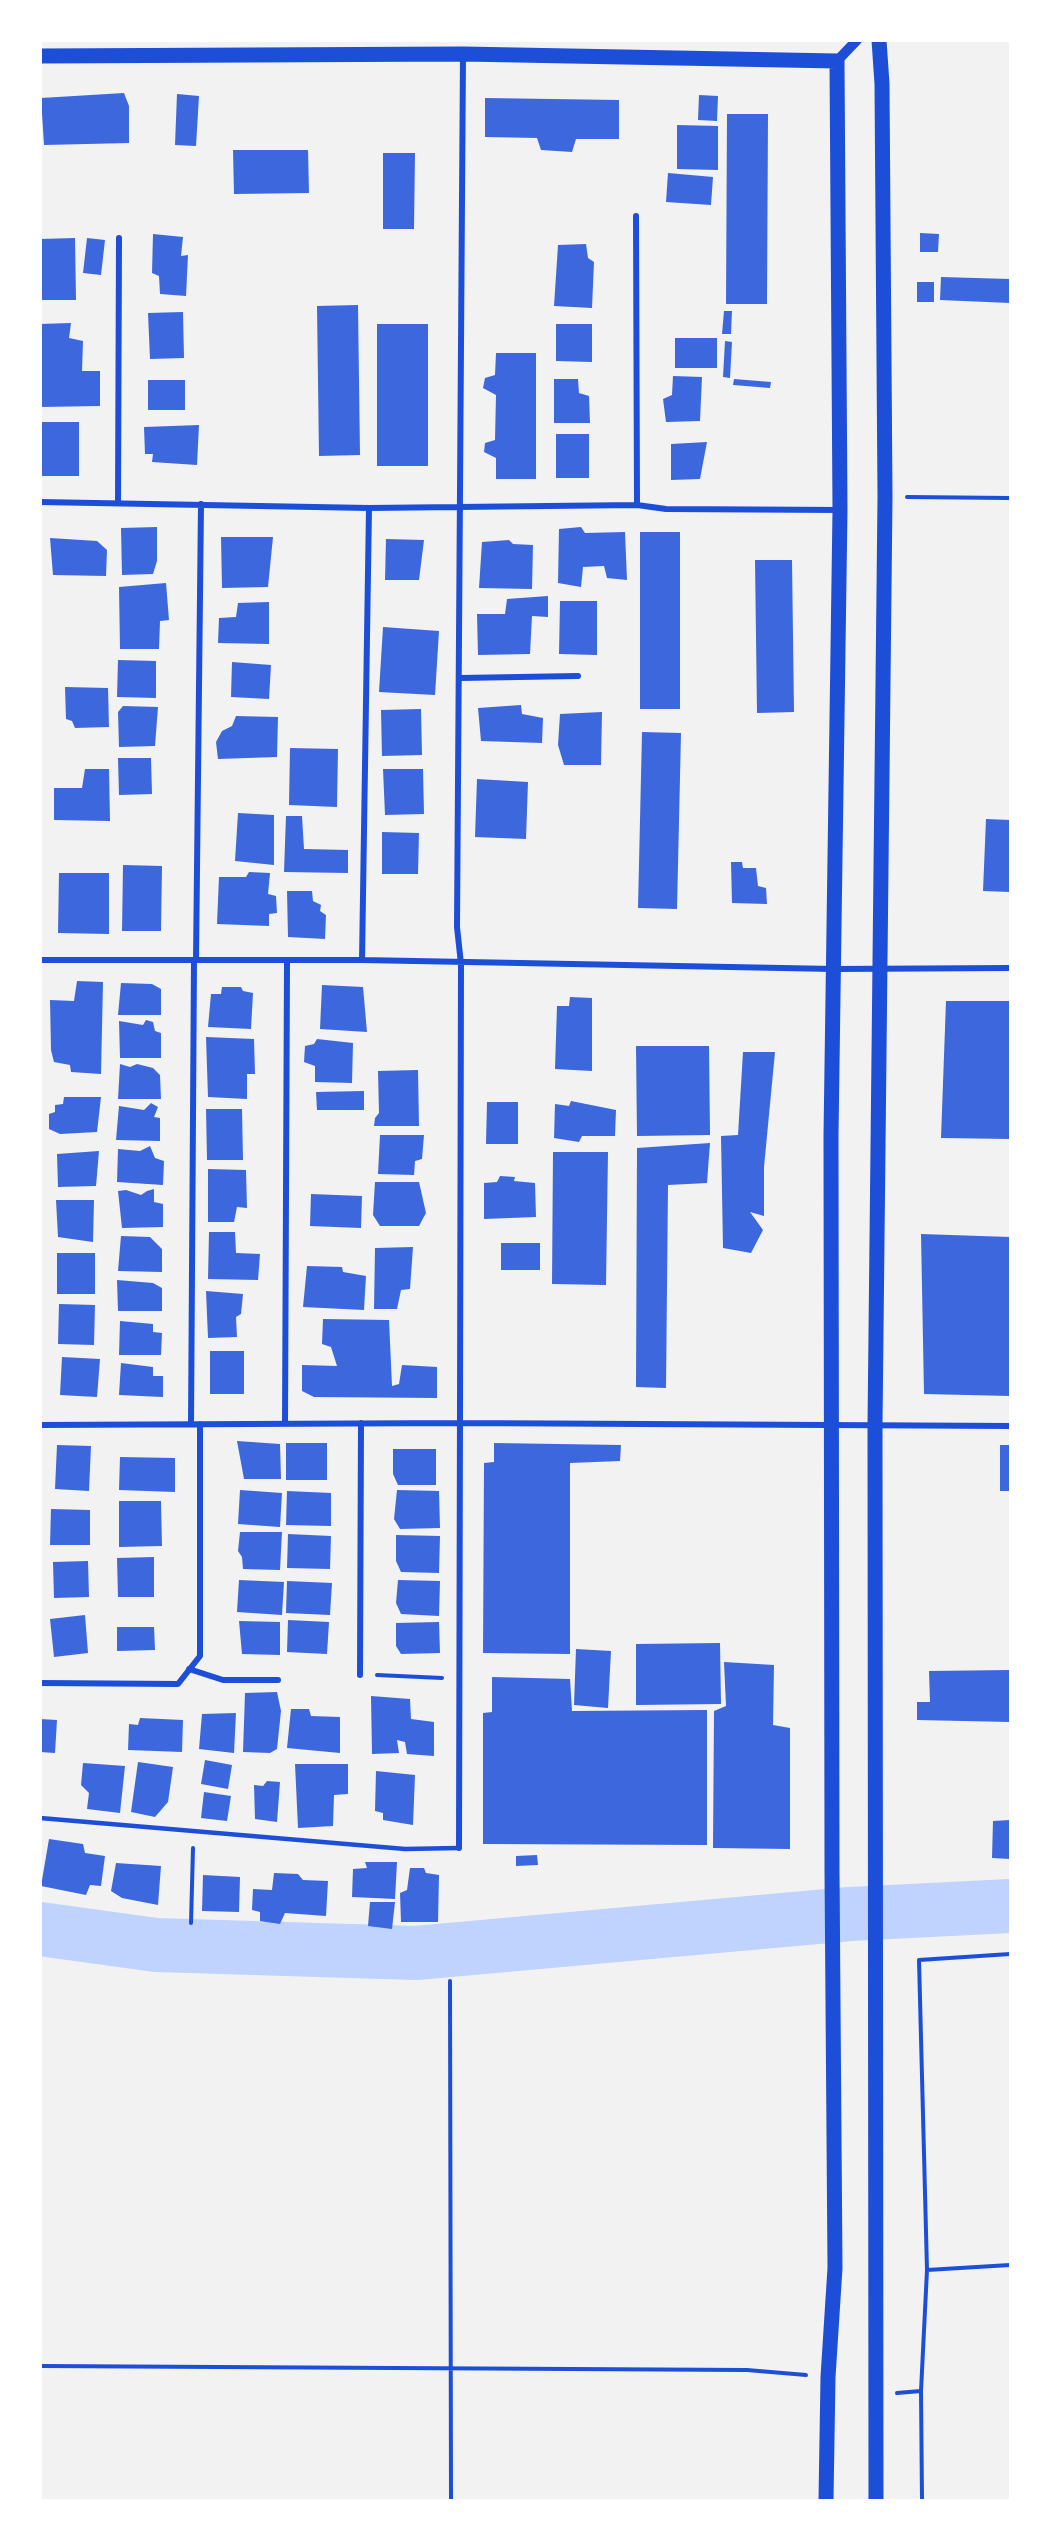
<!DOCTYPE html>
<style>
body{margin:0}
#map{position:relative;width:1051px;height:2541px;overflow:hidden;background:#f2f2f2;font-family:"Archivo Narrow",sans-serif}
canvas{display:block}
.frame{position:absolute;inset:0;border:42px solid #fff;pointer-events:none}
</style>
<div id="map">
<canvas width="1051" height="2541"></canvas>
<div class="frame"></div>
</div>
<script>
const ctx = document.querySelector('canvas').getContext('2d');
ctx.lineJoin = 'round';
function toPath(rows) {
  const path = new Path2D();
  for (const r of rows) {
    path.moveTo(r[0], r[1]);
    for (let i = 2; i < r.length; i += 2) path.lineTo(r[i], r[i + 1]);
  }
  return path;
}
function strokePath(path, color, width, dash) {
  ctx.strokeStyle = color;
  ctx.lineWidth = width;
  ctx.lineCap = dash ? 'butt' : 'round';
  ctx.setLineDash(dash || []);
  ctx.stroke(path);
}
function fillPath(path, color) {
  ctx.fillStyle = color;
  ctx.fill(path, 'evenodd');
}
const river = toPath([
 [40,1929,156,1945,416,1953,850,1914,1010,1906]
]);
const building = toPath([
 [124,93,129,106,129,143,44,145,41,98],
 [177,94,199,96,196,146,175,145],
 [699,95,718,96,717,121,698,120],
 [485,98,619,100,619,139,576,139,572,152,541,150,537,138,485,137],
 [727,114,768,114,767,304,726,304],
 [677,125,718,126,718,170,677,169],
 [233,150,308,150,309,193,234,194],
 [383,153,415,153,414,229,383,229],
 [668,173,713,177,711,205,666,202],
 [920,233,939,234,938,252,920,252],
 [153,234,183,237,181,256,188,255,186,296,160,294,159,276,152,273],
 [75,238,76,300,40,300,40,239],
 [87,238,105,240,101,275,83,273],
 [586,244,588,258,594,262,592,308,554,306,558,245],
 [941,277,1010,279,1010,303,940,300],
 [917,282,934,282,934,302,917,302],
 [358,305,360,455,319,456,317,306],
 [724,311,732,311,731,334,722,334],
 [183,312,184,358,150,359,148,313],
 [71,323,69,338,83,341,82,371,100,371,100,406,40,407,40,324],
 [377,324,428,324,428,466,377,466],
 [556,324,592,324,592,362,556,361],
 [675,338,717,338,717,368,675,368],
 [725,341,732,342,730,378,723,377],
 [496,353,536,353,536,479,496,479,496,458,484,452,485,443,495,440,496,395,483,388,485,378,495,375],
 [673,376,702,377,700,421,666,422,663,399,672,395],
 [554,379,578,379,579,393,589,396,590,423,554,423],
 [734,379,771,382,770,388,733,385],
 [148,380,185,380,185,410,148,410],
 [40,422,79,422,79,476,40,476],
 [199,425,197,465,152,462,153,454,145,454,144,427],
 [556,434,589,434,589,478,556,478],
 [707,442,700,479,671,480,671,444],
 [157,527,157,561,153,574,122,575,121,528],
 [581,527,585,533,625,532,627,580,607,578,604,566,583,567,581,587,558,583,559,529],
 [640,532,680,532,680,709,640,709],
 [221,537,273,537,268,587,222,588],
 [50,538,97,541,107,550,106,576,53,575],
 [386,539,424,540,419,580,385,580],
 [509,540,513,544,533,545,532,589,479,588,482,542],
 [755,560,792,560,794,712,757,713],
 [166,583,169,620,160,621,159,649,120,649,119,587],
 [548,596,548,617,532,616,530,654,478,655,477,614,505,614,507,599],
 [560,601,597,601,597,655,559,654],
 [269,602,269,644,218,643,219,618,236,617,238,603],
 [383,627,439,631,435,695,379,692],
 [118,660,156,661,156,698,117,697],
 [232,662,271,665,269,699,231,697],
 [65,687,108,688,109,727,75,728,72,721,66,719],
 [521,705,522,714,543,718,542,743,481,741,478,708],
 [123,706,158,707,155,746,119,747,118,712],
 [421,709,422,755,382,756,381,710],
 [602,712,601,765,564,765,558,745,560,714],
 [236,716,278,717,277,757,218,759,216,742,222,731,232,726],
 [642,732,681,733,677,909,638,908],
 [290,748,338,749,337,807,289,805],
 [118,758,151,758,152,794,119,795],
 [85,769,109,769,110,821,54,820,54,788,82,788],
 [383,769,423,769,424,814,385,815],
 [477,779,528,782,526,839,475,837],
 [238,813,274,815,274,865,235,861],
 [286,816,302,816,304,849,348,850,348,873,284,872],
 [986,819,1010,820,1010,892,983,891],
 [382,832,419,833,418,874,382,874],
 [731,862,742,862,743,868,756,868,758,886,766,888,767,904,732,903],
 [123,865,162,866,161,931,122,931],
 [249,872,270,873,268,894,276,896,277,913,269,914,269,926,217,924,219,877,246,877],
 [59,873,109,873,109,934,58,933],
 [287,891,312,891,313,901,321,905,320,911,326,915,325,939,288,937],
 [77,981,103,982,101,1074,71,1072,70,1065,54,1062,51,1050,50,1000,74,1001],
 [121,983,152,984,161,989,161,1015,118,1015],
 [322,985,363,987,367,1032,320,1029],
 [222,987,241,987,243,991,253,993,251,1029,208,1027,211,994,221,994],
 [570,997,592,998,592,1071,555,1069,557,1006,569,1006],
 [946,1001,1010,1001,1010,1139,941,1138],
 [146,1020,153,1022,155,1031,161,1033,161,1058,120,1058,119,1021,143,1025],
 [206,1037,254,1039,255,1074,247,1074,247,1099,208,1097],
 [317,1039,353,1043,352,1083,315,1082,315,1066,304,1062,305,1046,314,1044],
 [636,1046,709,1046,710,1135,637,1136],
 [743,1052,775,1052,764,1167,764,1216,750,1212,763,1230,751,1253,723,1248,721,1136,738,1135],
 [120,1064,130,1067,137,1064,153,1068,160,1075,161,1099,118,1099],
 [418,1070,419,1126,374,1126,375,1118,379,1113,378,1071],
 [364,1091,364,1110,317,1110,316,1092],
 [64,1097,101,1097,97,1132,60,1134,49,1129,49,1114,55,1112,55,1105,63,1104],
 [571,1101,616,1110,615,1136,582,1136,579,1142,554,1138,555,1104,569,1106],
 [487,1102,518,1102,518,1144,486,1144],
 [151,1103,158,1107,154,1117,160,1118,160,1141,116,1140,119,1106,144,1110],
 [206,1109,242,1109,243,1160,207,1160],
 [380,1135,424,1135,422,1159,415,1161,414,1175,378,1174],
 [710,1143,707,1183,668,1185,666,1388,636,1387,637,1148],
 [150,1146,155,1158,164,1161,163,1185,117,1182,118,1149,140,1151],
 [99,1151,96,1186,58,1187,57,1154],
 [553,1152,608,1152,606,1285,552,1284],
 [208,1169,246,1170,247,1208,237,1207,234,1222,208,1222],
 [500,1176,515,1177,514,1181,535,1183,536,1217,484,1219,484,1183,497,1182],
 [375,1182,419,1182,426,1213,419,1226,380,1226,373,1215],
 [154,1189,154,1202,163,1204,163,1227,122,1228,118,1191,126,1190,141,1195,147,1191],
 [311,1194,362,1196,361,1228,310,1226],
 [56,1200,94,1200,93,1242,58,1237],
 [209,1232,235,1232,236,1253,260,1254,258,1280,208,1279],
 [921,1234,1010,1237,1010,1396,924,1394],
 [121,1236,150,1237,162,1249,162,1272,118,1271],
 [501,1243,540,1243,540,1270,501,1270],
 [413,1247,410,1289,401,1290,397,1309,374,1309,375,1248],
 [57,1253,95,1253,95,1294,57,1294],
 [307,1266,342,1267,343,1272,366,1276,364,1310,303,1307],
 [117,1280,153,1283,162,1288,162,1311,118,1311],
 [206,1291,243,1294,241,1314,236,1317,237,1337,208,1338],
 [59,1304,95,1305,94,1345,58,1344],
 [323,1319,389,1320,392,1386,399,1384,402,1365,437,1367,437,1398,314,1397,302,1391,302,1365,337,1366,331,1347,322,1344],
 [120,1321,153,1324,153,1332,162,1333,161,1355,119,1355],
 [210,1351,244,1351,244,1394,210,1394],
 [62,1357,100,1359,97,1397,60,1395],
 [121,1363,153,1367,153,1376,163,1376,163,1397,119,1395],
 [237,1441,280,1444,281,1479,244,1479],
 [286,1443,327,1443,327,1480,286,1480],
 [494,1443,621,1445,620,1461,570,1463,570,1654,483,1653,484,1463,494,1462],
 [57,1445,91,1446,89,1491,55,1489],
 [1000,1445,1010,1445,1010,1491,1000,1491],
 [393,1449,436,1449,436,1485,398,1485,393,1474],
 [120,1457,175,1458,175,1492,119,1490],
 [240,1490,282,1493,280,1527,238,1524],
 [397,1490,439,1491,440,1528,400,1529,394,1519],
 [287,1491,331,1493,331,1526,286,1525],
 [119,1501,161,1501,162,1546,119,1547],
 [51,1509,90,1510,90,1545,50,1545],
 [240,1532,282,1532,280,1570,243,1569,242,1557,238,1551],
 [288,1534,331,1536,330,1569,287,1568],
 [396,1535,440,1536,439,1573,401,1572,396,1561],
 [154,1557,154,1597,118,1597,117,1558],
 [88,1561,89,1597,54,1598,53,1562],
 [239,1580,284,1582,282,1615,237,1612],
 [398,1580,440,1581,439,1616,401,1614,396,1603],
 [287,1581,332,1583,330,1615,286,1613],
 [85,1615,88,1653,54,1657,50,1619],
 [288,1620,329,1622,327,1654,287,1652],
 [239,1621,280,1622,280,1655,242,1654],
 [439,1622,440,1653,401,1654,396,1646,396,1623],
 [117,1627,154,1627,155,1650,117,1651],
 [720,1643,721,1704,636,1705,636,1644],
 [576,1649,611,1651,608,1708,574,1705],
 [724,1662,774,1665,773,1725,790,1728,790,1849,713,1848,714,1711,726,1706],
 [1010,1670,1010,1722,917,1720,917,1702,930,1702,929,1671],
 [492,1677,570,1679,572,1711,707,1710,707,1845,483,1844,483,1713,492,1712],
 [277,1692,281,1711,277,1749,270,1753,243,1752,245,1693],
 [371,1696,410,1699,411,1719,434,1722,434,1756,407,1754,405,1742,397,1740,399,1753,372,1754],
 [291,1709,309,1709,311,1716,340,1717,340,1753,287,1748],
 [236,1713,234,1753,199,1749,202,1714],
 [140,1718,183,1720,182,1752,128,1750,129,1724,138,1725],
 [40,1719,57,1720,55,1753,40,1752],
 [205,1760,232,1765,228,1789,201,1784],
 [138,1762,173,1767,168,1802,155,1817,131,1812],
 [83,1763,125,1766,120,1813,87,1809,89,1793,81,1785],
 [295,1764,348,1764,348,1794,334,1795,333,1826,298,1828],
 [376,1771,415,1775,413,1825,383,1820,383,1813,375,1811],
 [267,1781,280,1782,277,1822,255,1819,254,1785,263,1786],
 [204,1792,231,1796,227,1821,201,1818],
 [1010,1820,1010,1859,992,1858,993,1821],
 [49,1839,83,1844,85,1853,105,1856,101,1886,90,1885,86,1895,41,1886],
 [537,1855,538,1865,516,1866,516,1856],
 [365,1862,397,1862,395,1899,352,1897,353,1869,367,1868],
 [116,1863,161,1866,158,1905,122,1898,111,1891],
 [410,1868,424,1868,426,1873,439,1875,438,1922,401,1922,400,1893,407,1890],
 [274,1873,298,1874,303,1880,328,1881,326,1916,285,1913,280,1924,260,1921,260,1912,252,1910,253,1889,272,1890],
 [203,1875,240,1877,239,1912,202,1911],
 [370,1902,395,1902,392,1929,368,1926]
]);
const path = toPath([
 [907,497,1010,498],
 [377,1675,442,1678],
 [191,1923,193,1848],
 [450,1981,451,2500],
 [927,2270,919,1960,1010,1954],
 [40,2366,747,2370,806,2375],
 [921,2391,922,2500],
 [897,2393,921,2391,927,2270,1010,2265]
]);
const service = toPath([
 [40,1818,405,1849,459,1848]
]);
const minor = toPath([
 [636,216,637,505],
 [40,502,369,508,637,505,666,509,840,510],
 [118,503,119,238],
 [460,678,578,676],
 [40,960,362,960,834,969,1010,968],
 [196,960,201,504],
 [362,960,369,508],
 [191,1424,194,960],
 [285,1424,287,962],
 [40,1425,459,1423,1010,1426],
 [189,1669,223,1680,278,1680],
 [360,1675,361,1423],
 [40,1683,178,1684,200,1656,200,1424],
 [459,1848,461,964,457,927,463,54]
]);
const tertiary = toPath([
 [837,61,857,40]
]);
const primary = toPath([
 [40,56,463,54,837,61,840,510,831,1135,832,1870,835,2268,828,2377,826,2500],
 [876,2500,875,1425,885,497,882,84,879,40]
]);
strokePath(river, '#bfd3fe', 54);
fillPath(building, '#3d67dc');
strokePath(path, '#1d4ed8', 4);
strokePath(service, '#1d4ed8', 4.5);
strokePath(minor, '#1d4ed8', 6);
strokePath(tertiary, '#1d4ed8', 10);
strokePath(primary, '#1d4ed8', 15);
</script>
